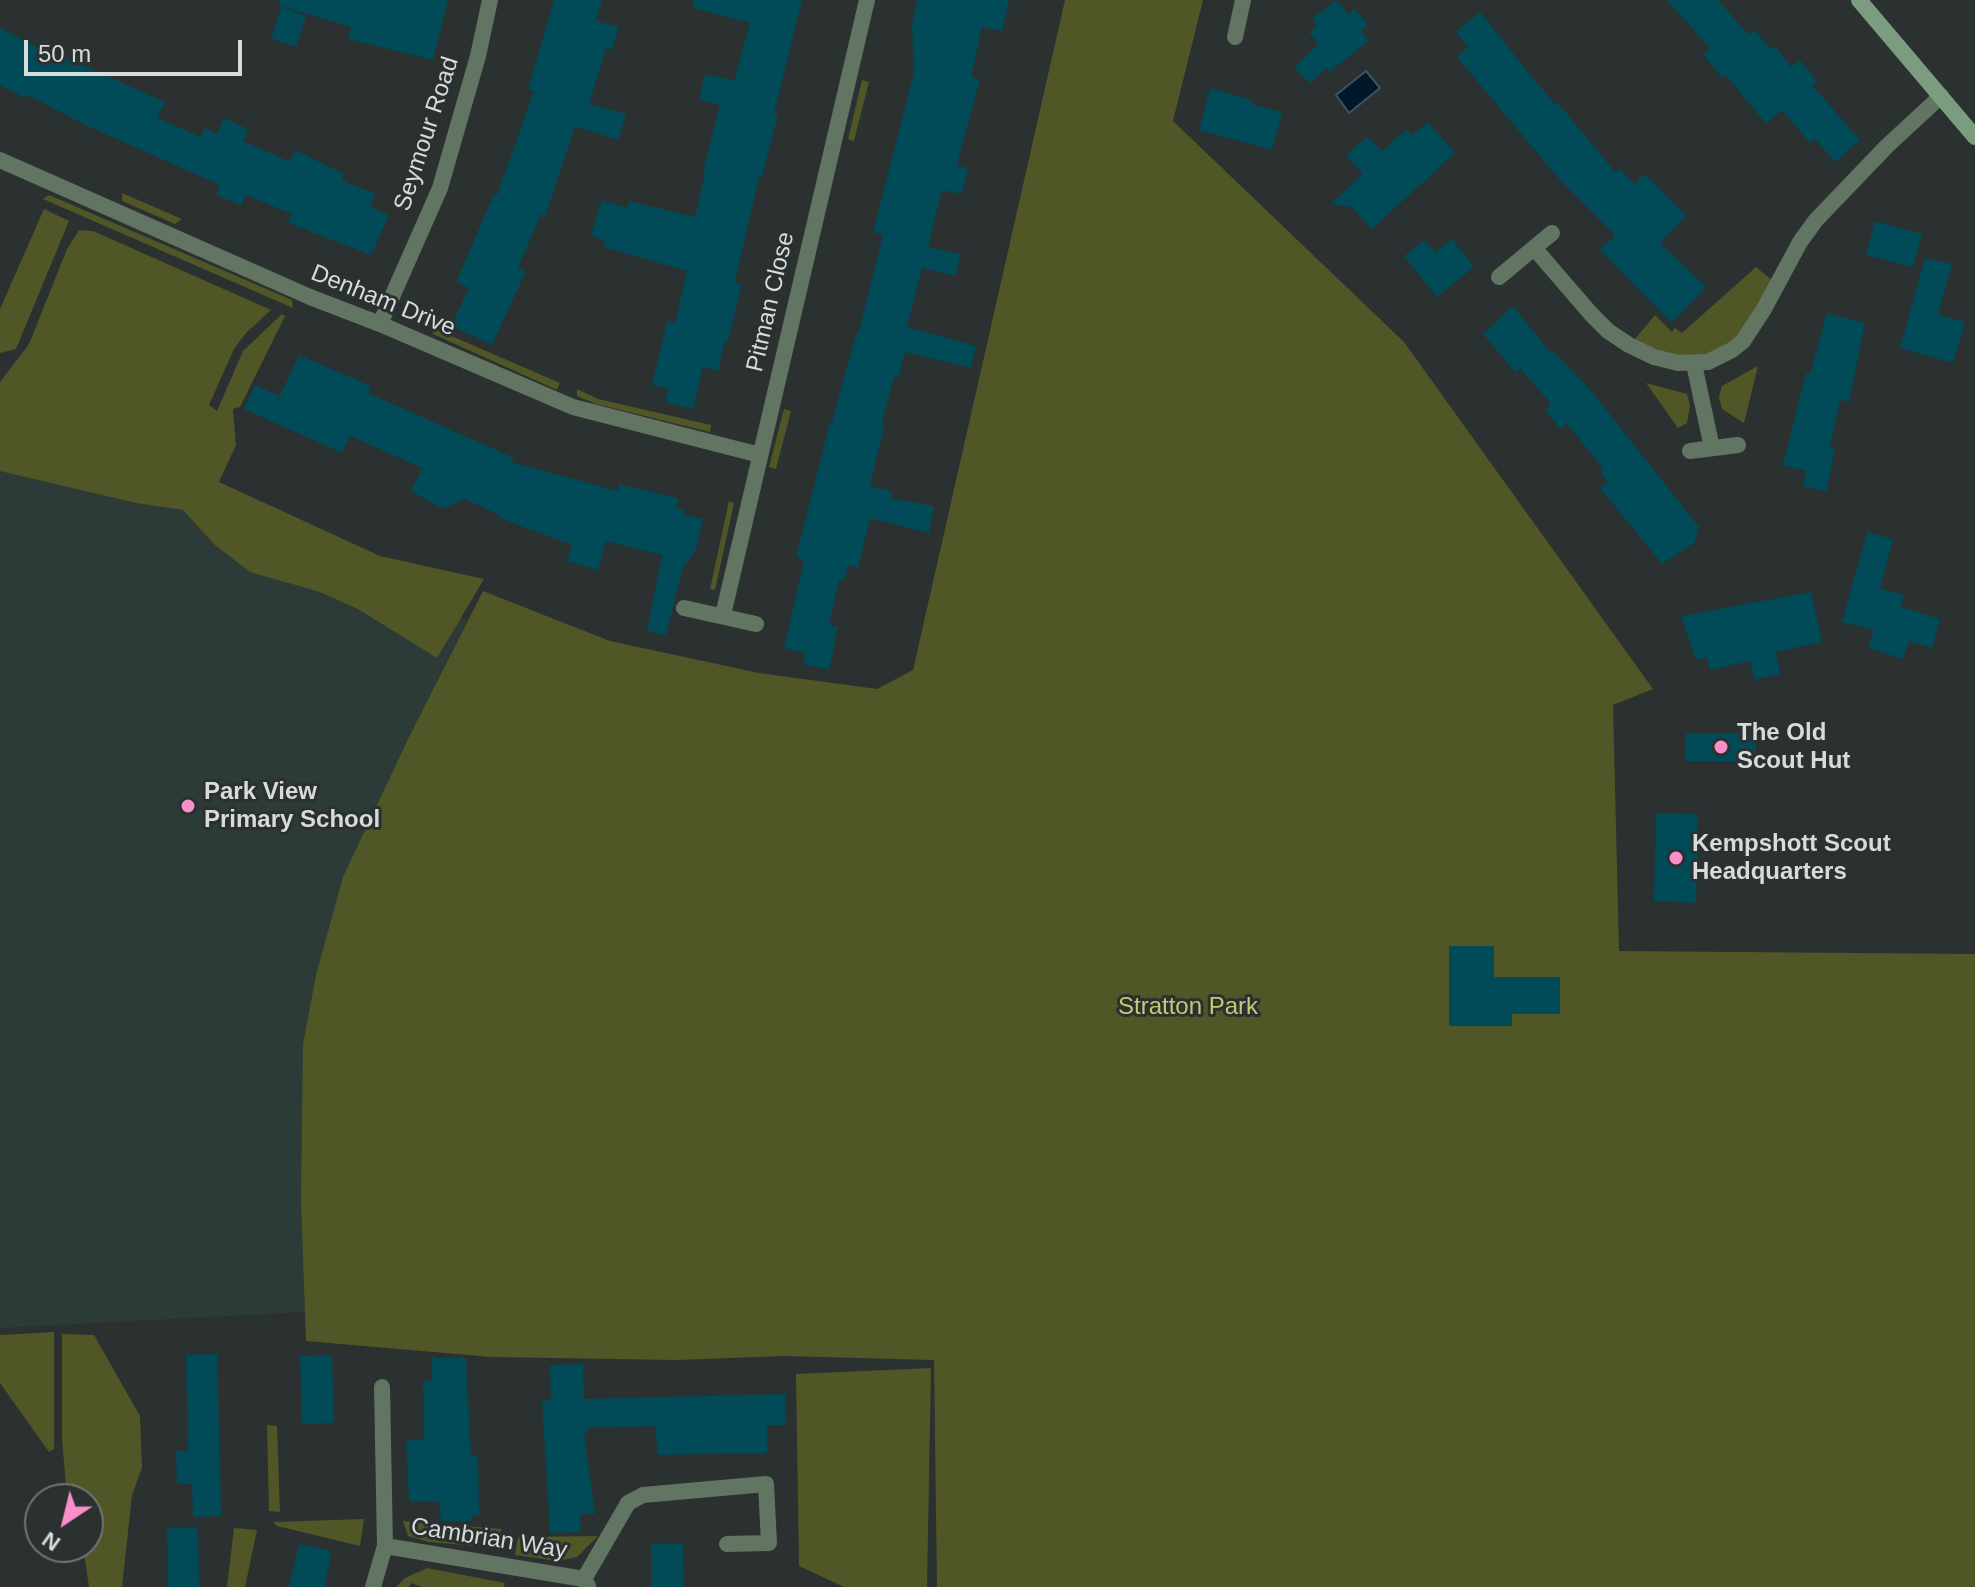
<!DOCTYPE html>
<style>
body{margin:0}
#map{position:relative;width:1975px;height:1587px;overflow:hidden;background:#2a3130;font-family:Arial,sans-serif}
canvas{display:block}
.north{position:absolute;left:24px;top:1483px;width:80px;height:80px;box-sizing:border-box;background:#2a3130;border:2px solid #6f7574;border-radius:50%;rotate:215deg;font-size:22px;font-weight:700;line-height:32px;text-align:center;color:#d7dbda}
.north::after{content:'';display:block;margin:auto;width:28px;height:36px;background:#f98fca;clip-path:polygon(50% 0,100% 100%,50% 72%,0 100%)}
.scale{position:absolute;left:24px;top:40px;width:218px;height:36px;box-sizing:border-box;border:4px solid #d7dbda;border-top:0;padding-left:10px;font-size:24px;line-height:28px;white-space:nowrap;color:#d7dbda;-webkit-text-stroke:6px #2a3130;paint-order:stroke}
</style>
<div id="map">
<canvas width="1975" height="1587"></canvas>
<div class="north">N</div>
<div class="scale">50 m</div>
</div>
<script>
const ctx = document.querySelector('canvas').getContext('2d');
ctx.lineJoin = 'round';
function fillPath(path, color) {
  ctx.fillStyle = color;
  ctx.fill(path, 'evenodd');
}
function toPath(rows) {
  const path = new Path2D();
  for (const r of rows) {
    path.moveTo(r[0], r[1]);
    for (let i = 2; i < r.length; i += 2) path.lineTo(r[i], r[i + 1]);
  }
  return path;
}
function strokePath(path, color, width, dash) {
  ctx.strokeStyle = color;
  ctx.lineWidth = width;
  ctx.lineCap = dash ? 'butt' : 'round';
  ctx.setLineDash(dash || []);
  ctx.stroke(path);
}
function write(font, color, halo, rows, align = 'center') {
  ctx.font = font + ' Arial,sans-serif';
  ctx.lineWidth = 6;
  ctx.setLineDash([]);
  ctx.textBaseline = 'middle';
  ctx.strokeStyle = halo;
  ctx.fillStyle = color;
  for (const [text, x, y, turn = 0] of rows) {
    ctx.save();
    ctx.translate(x, y);
    ctx.rotate((+turn || 0) * Math.PI / 180);
    ctx.textAlign = isNaN(turn) ? turn : align;
    if (halo) ctx.strokeText(text, 0, 0);
    ctx.fillText(text, 0, 0);
    ctx.restore();
  }
}
const built = toPath([
 [0,402,468,620,410,735,301,1176,306,1312,0,1328]
]);
const green = toPath([
 [1065,0,1203,0,1173,121,1404,342,1653,689,1613,705,1619,951,1975,954,1975,1587,937,1587,934,1360,783,1356,677,1360,491,1357,306,1341,301,1200,303,1044,316,975,343,877,410,735,483,591,610,641,759,673,877,689,913,670],
 [862,80,869,82,854,141,848,139],
 [122,193,182,219,175,224,122,201],
 [49,195,292,300,293,308,43,199],
 [44,209,69,221,16,349,0,353,0,309],
 [79,230,93,231,271,310,246,333,234,349,209,405,217,411,243,351,282,314,285,316,240,407,233,409,236,445,219,482,380,556,484,579,437,658,358,609,320,592,250,572,215,545,183,510,136,503,0,471,0,382,29,344,67,249],
 [1756,267,1773,281,1742,336,1725,348,1701,357,1679,357,1650,348,1635,339,1655,315,1672,332,1675,328,1682,333],
 [433,328,560,383,557,390,433,334],
 [1758,366,1744,423,1722,409,1719,397,1722,386],
 [1646,383,1687,394,1690,405,1687,423,1678,428],
 [577,389,598,399,711,425,710,432,596,404,577,396],
 [784,409,791,411,776,469,769,467],
 [729,501,734,503,715,590,710,589],
 [54,1332,54,1449,49,1452,0,1383,0,1335],
 [62,1334,94,1335,140,1416,142,1468,132,1495,122,1587,89,1587,83,1547,88,1547,88,1499,67,1499,62,1439],
 [931,1368,927,1587,844,1587,799,1566,796,1374],
 [267,1425,277,1426,280,1512,269,1511],
 [364,1519,360,1546,277,1526,273,1522],
 [403,1521,501,1529,498,1548,429,1542,408,1536],
 [234,1528,257,1530,245,1587,227,1587],
 [598,1536,577,1557,558,1561,515,1555,518,1537],
 [427,1568,505,1583,504,1587,422,1587,411,1583,409,1587,396,1587,405,1578]
]);
const water = toPath([
 [1366,71,1380,88,1349,113,1336,95,1366,71]
]);
const building = toPath([
 [280,0,448,0,433,60,348,39,351,27,280,6],
 [554,0,602,0,596,21,619,27,612,50,606,48,589,104,626,114,618,140,575,126,545,216,541,214,518,268,526,271,492,345,451,326,469,288,456,282,494,194,497,195,534,91,528,89],
 [694,0,802,0,774,114,778,115,762,177,759,177,735,282,742,284,728,341,725,341,718,371,703,367,693,409,665,402,668,388,652,385,667,321,675,323,687,271,603,247,605,241,591,235,602,200,627,208,629,201,695,217,705,173,703,172,720,105,699,100,704,76,708,77,709,74,734,81,750,23,693,8],
 [917,0,1009,0,1002,31,982,27,971,77,980,79,957,165,968,168,962,194,942,190,928,247,961,254,955,276,922,268,907,327,976,346,971,368,905,352,898,378,894,377,882,422,885,423,870,486,892,491,890,498,934,506,929,533,870,518,858,568,848,565,844,581,839,580,829,625,838,627,829,670,803,664,806,653,784,648,804,560,796,557,830,422,832,422,856,334,858,334,883,235,873,232,914,72,912,25],
 [1336,0,1349,14,1354,9,1368,24,1361,31,1369,41,1329,72,1326,68,1310,83,1294,68,1318,44,1309,32,1317,26,1312,19],
 [1667,0,1718,0,1749,35,1755,30,1771,50,1775,46,1791,67,1800,60,1817,81,1812,85,1860,140,1835,162,1815,139,1810,143,1782,110,1766,124,1726,75,1722,78,1703,54,1710,48],
 [282,7,306,16,296,47,271,38],
 [1480,12,1532,77,1556,105,1558,103,1616,173,1620,169,1635,184,1645,174,1686,216,1660,243,1706,287,1672,323,1600,250,1615,235,1559,179,1457,57,1468,47,1456,32],
 [0,28,58,58,60,55,165,102,157,118,201,137,205,128,217,134,224,118,248,129,243,141,290,162,295,150,344,174,341,180,376,194,370,207,389,215,371,255,288,223,292,214,246,195,241,205,216,195,220,185,83,124,28,95,26,98,0,85],
 [1210,88,1253,100,1251,104,1282,112,1272,150,1199,130],
 [1428,122,1455,153,1372,229,1351,207,1331,204,1363,174,1346,155,1367,137,1382,151,1407,129,1412,135],
 [1875,221,1922,234,1913,267,1866,255],
 [1452,239,1474,267,1437,297,1404,256,1424,240,1435,252],
 [1925,258,1952,264,1938,314,1965,322,1953,363,1900,348],
 [1513,306,1550,352,1552,350,1593,393,1699,527,1694,543,1662,564,1600,488,1608,482,1600,472,1603,468,1567,424,1560,429,1545,410,1551,404,1520,368,1515,372,1483,334],
 [1827,313,1865,323,1849,402,1840,400,1830,447,1835,449,1826,492,1803,486,1806,471,1783,465,1806,373,1810,374],
 [299,355,371,386,368,393,514,458,511,462,618,491,619,484,678,498,676,508,685,510,684,515,703,519,695,552,683,567,666,635,647,631,662,555,606,541,598,570,567,561,572,545,500,518,501,516,465,499,443,509,411,491,422,468,350,436,342,453,244,409,255,385,280,396],
 [1867,532,1893,539,1880,588,1904,595,1901,607,1940,619,1932,648,1909,641,1903,659,1868,648,1874,630,1842,622],
 [1811,592,1822,642,1775,652,1781,674,1754,680,1750,661,1710,670,1707,657,1696,660,1681,616],
 [1686,733,1756,733,1756,761,1685,761],
 [1656,813,1698,814,1696,903,1654,901],
 [1449,946,1494,946,1494,977,1560,977,1560,1014,1512,1014,1512,1026,1449,1026],
 [217,1354,221,1516,193,1517,192,1484,177,1484,176,1451,188,1451,186,1355],
 [332,1355,334,1423,302,1424,300,1356],
 [432,1358,466,1358,471,1456,478,1456,479,1516,472,1515,471,1521,441,1521,439,1502,409,1501,406,1441,424,1439,423,1380,432,1381],
 [583,1364,584,1399,785,1394,786,1425,767,1425,767,1453,657,1455,656,1426,587,1428,587,1434,584,1434,595,1514,581,1514,580,1532,550,1533,542,1401,551,1400,550,1365],
 [167,1528,198,1528,199,1587,168,1587],
 [683,1543,684,1587,651,1587,651,1544],
 [299,1544,331,1551,325,1587,289,1587]
]);
const street = toPath([
 [1235,37,1243,0],
 [0,160,310,297,380,324,573,407,760,455],
 [1535,249,1591,314,1608,331,1629,345,1654,357,1678,363,1708,362,1732,350,1743,341,1764,309,1800,242,1816,220,1887,146,1941,96],
 [1499,277,1552,233],
 [380,324,440,188,478,56,490,0],
 [1694,364,1712,448],
 [1690,451,1738,445],
 [684,608,756,624],
 [723,615,867,0],
 [382,1387,385,1546],
 [584,1579,628,1503,643,1495,766,1484,769,1543,727,1544],
 [373,1587,385,1546,584,1579,588,1586]
]);
const secondary = toPath([
 [1859,0,1975,137]
]);
const markers = [
 [1721,747,8,"#f98fca"],
 [188,806,8,"#f98fca"],
 [1676,858,8,"#f98fca"]
];
const streetNames = [
 ["Seymour Road",427,134,-72],
 ["Denham Drive",383,301,22],
 ["Pitman Close",771,302,-77],
 ["Cambrian Way",489,1539,9]
];
const poiNames = [
 ["The Old",1737,733],
 ["Scout Hut",1737,761],
 ["Park View",204,792],
 ["Primary School",204,820],
 ["Kempshott Scout",1692,844],
 ["Headquarters",1692,872]
];
const parkNames = [
 ["Stratton Park",1188,1007]
];
fillPath(built, '#2c3b38');
fillPath(green, '#515626');
fillPath(water, '#01182b');
strokePath(water, '#415260', 2);
fillPath(building, '#014a57');
strokePath(street, '#617562', 16);
strokePath(secondary, '#7b9c7e', 16);
for (const [x, y, r, color] of markers) {
  const dot = new Path2D();
  dot.arc(x, y, r, 0, 2 * Math.PI);
  ctx.fillStyle = color;
  ctx.fill(dot);
  strokePath(dot, '#2a3130', 3);
}
write('24px', '#d7dbda', '#2a3130', streetNames);
write('bold 24px', '#d7dbda', '#2a3130', poiNames, 'left');
write('24px', '#c0ca72', '#2a3130', parkNames);
</script>
